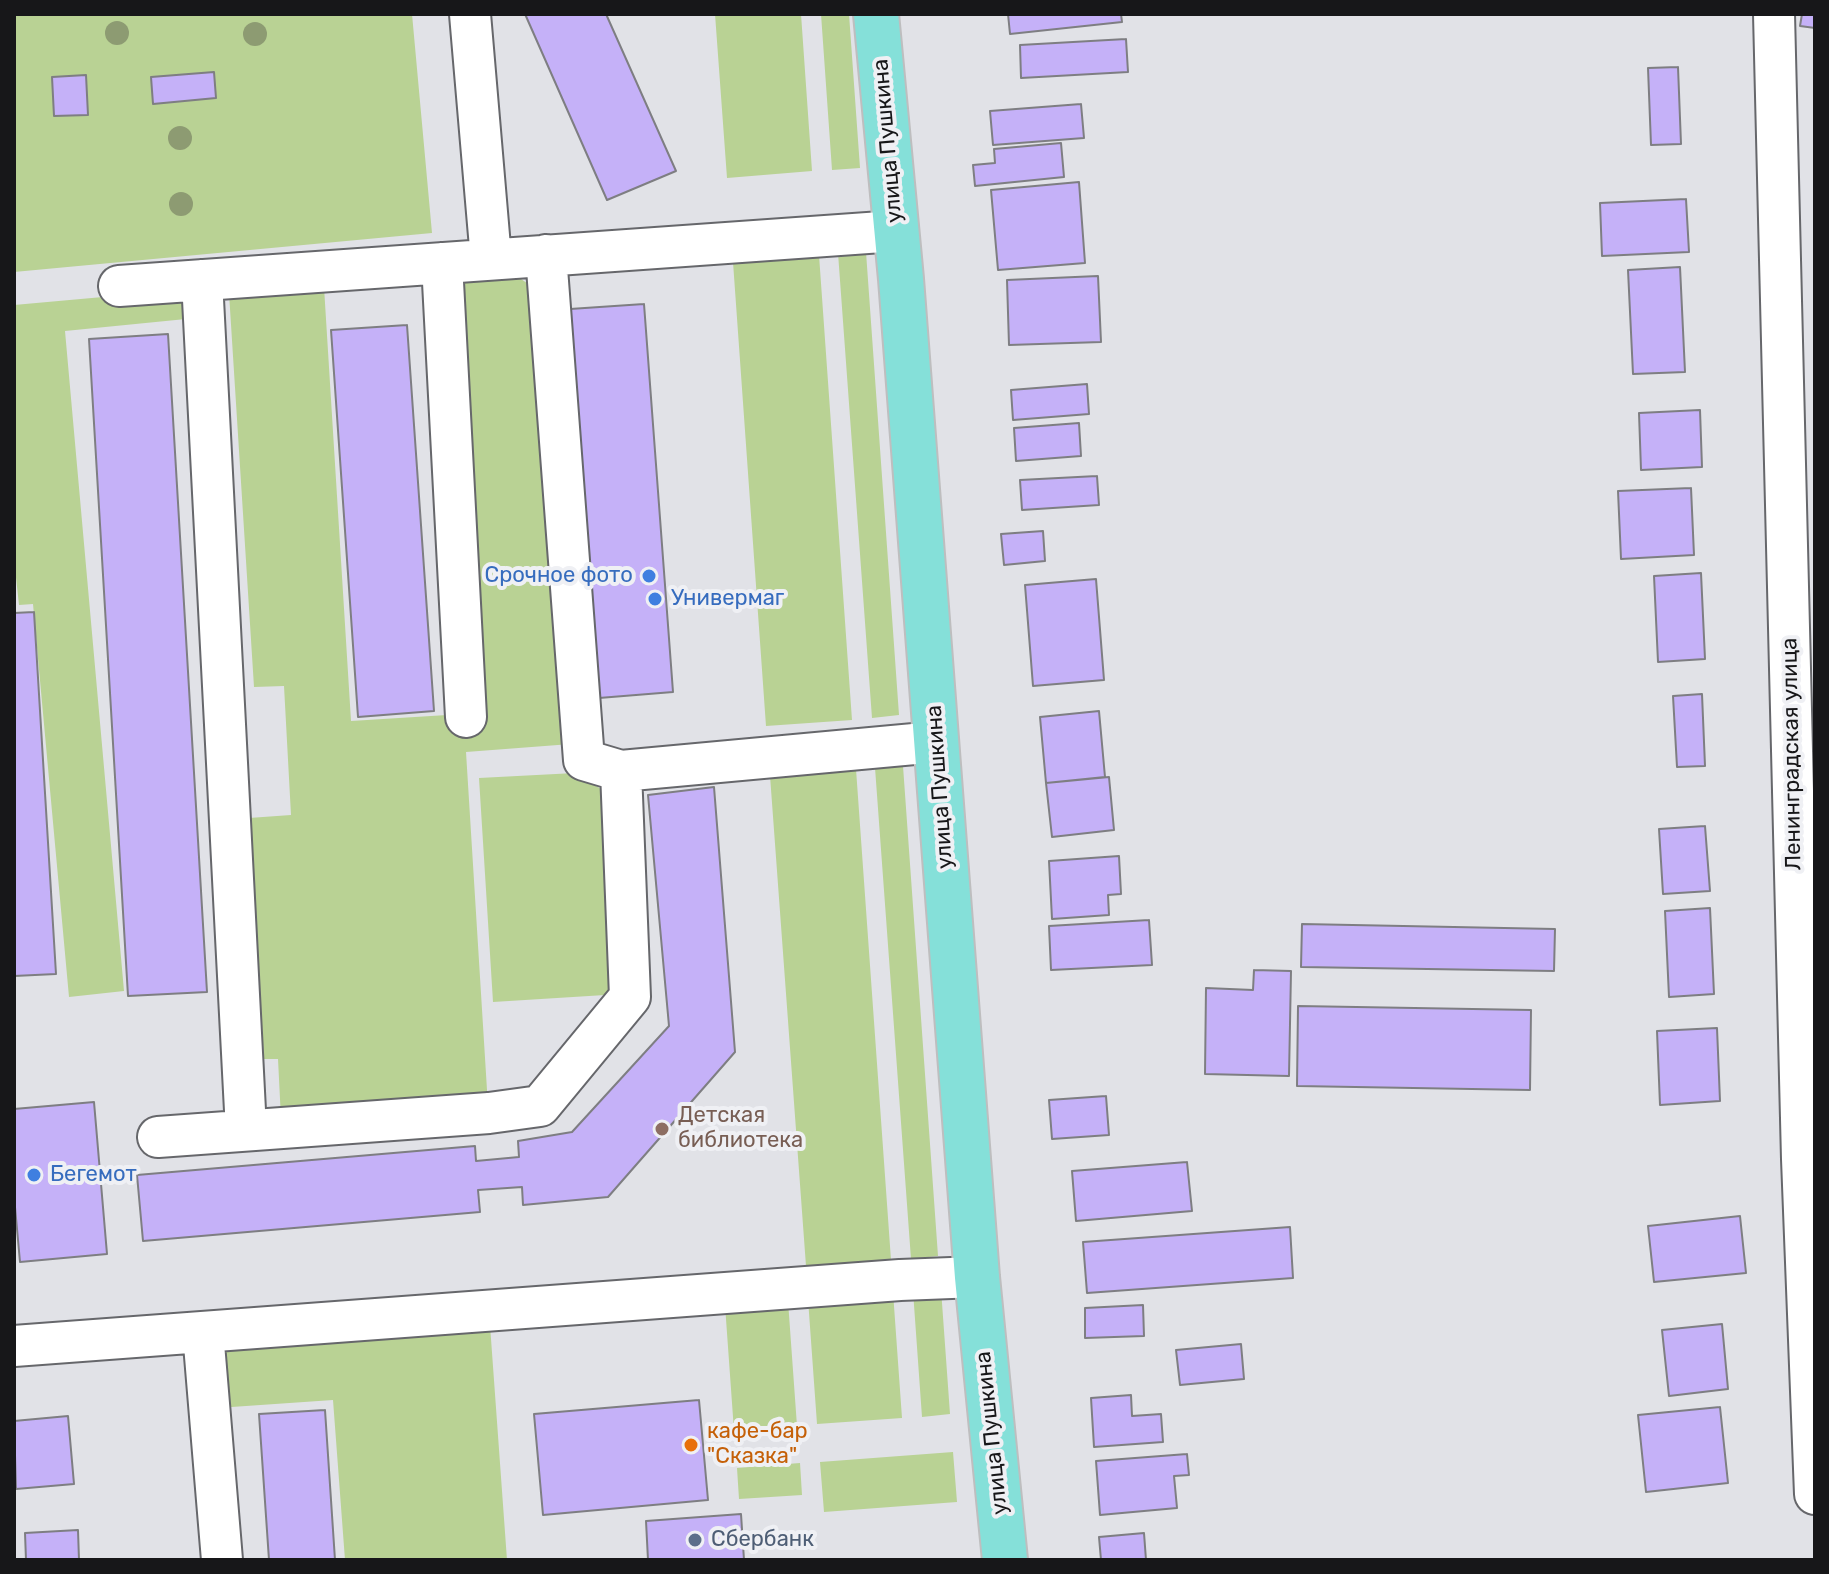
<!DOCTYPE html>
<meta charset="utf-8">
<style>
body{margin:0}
#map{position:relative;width:1829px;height:1574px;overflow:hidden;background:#e1e2e7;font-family:Rubik,sans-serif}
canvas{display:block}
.frame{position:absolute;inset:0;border:16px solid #171719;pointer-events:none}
</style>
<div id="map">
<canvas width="1829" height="1574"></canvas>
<div class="frame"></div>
</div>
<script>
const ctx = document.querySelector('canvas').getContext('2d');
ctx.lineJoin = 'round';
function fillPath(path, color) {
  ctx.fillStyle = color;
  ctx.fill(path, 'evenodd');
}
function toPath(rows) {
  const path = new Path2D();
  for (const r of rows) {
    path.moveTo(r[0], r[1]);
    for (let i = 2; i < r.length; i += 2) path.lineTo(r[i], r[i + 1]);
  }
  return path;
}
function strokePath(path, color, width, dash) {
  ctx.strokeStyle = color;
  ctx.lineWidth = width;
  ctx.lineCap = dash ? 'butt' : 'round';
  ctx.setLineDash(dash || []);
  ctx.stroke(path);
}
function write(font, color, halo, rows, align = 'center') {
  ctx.font = font + ' Rubik,sans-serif';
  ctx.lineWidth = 8;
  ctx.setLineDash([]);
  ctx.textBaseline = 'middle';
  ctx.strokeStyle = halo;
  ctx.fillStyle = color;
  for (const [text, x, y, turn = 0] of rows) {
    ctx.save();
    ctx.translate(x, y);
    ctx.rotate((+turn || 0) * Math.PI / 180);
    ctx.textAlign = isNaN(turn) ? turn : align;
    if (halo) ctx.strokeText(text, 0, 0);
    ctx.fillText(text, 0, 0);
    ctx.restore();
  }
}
const green = toPath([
 [14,14,412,14,432,233,14,272],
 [214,72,216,98,153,104,151,77],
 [52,77,88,115,54,116],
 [715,14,801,14,812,171,727,178],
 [821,14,849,14,860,168,832,170],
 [866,252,899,715,872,718,838,253],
 [819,255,852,720,766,726,733,262],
 [496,262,543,294,571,744,466,752,488,1106,281,1119,278,1059,264,1059,249,818,291,815,284,686,254,687,229,293,324,287,351,721,463,714,436,265],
 [203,288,206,317,65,331,124,991,69,997,33,604,19,605,14,559,14,305],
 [902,752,938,1256,911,1259,874,754],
 [855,755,891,1260,806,1266,769,762],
 [575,773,609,794,621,994,493,1002,479,778],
 [941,1289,950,1414,922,1417,913,1291],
 [893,1292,902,1418,817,1424,808,1299],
 [788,1301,797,1426,734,1431,725,1305],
 [490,1325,507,1560,345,1560,333,1400,217,1408,213,1345],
 [953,1452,957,1502,824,1512,820,1462],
 [800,1463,802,1495,739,1499,737,1468]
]);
const building = toPath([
 [525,14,606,14,676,171,607,200,525,14],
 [1008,14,1121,14,1122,22,1010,34,1008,14],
 [1802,14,1815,14,1815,28,1800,26,1802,14],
 [1126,39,1128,72,1021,78,1020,45,1126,39],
 [1678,67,1681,144,1651,145,1648,68,1678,67],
 [214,72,216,98,153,104,151,77,214,72],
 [86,75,88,115,54,116,52,77,86,75],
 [1081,104,1084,138,993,145,990,111,1081,104],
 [1061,143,1064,177,975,186,973,165,995,163,994,149,1061,143],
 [1079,182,1085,263,998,270,991,190,1079,182],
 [1686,199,1689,252,1602,256,1600,203,1686,199],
 [1680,267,1685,372,1633,374,1628,270,1680,267],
 [1098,276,1101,342,1009,345,1007,280,1098,276],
 [644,304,673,692,599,698,570,309,644,304],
 [407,325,434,711,358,717,331,330,407,325],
 [168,334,207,992,128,996,89,339,168,334],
 [1087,384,1089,414,1013,420,1011,390,1087,384],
 [1700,410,1702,467,1641,470,1639,413,1700,410],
 [1079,423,1081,456,1016,461,1014,428,1079,423],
 [1097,476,1099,505,1022,510,1020,480,1097,476],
 [1691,488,1694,555,1621,559,1618,491,1691,488],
 [1043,531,1045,561,1004,565,1001,534,1043,531],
 [1701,573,1705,659,1658,662,1654,576,1701,573],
 [1096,579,1104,680,1033,686,1025,585,1096,579],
 [34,612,56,974,14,976,14,613,34,612],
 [1702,694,1705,766,1677,767,1673,696,1702,694],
 [1099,711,1105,777,1046,783,1040,717,1099,711],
 [1109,777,1114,830,1052,837,1046,783,1109,777],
 [714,787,735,1052,608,1197,523,1205,522,1187,478,1190,480,1212,143,1241,137,1175,475,1146,476,1161,519,1157,518,1141,572,1132,669,1026,648,795,714,787],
 [1705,826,1710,891,1663,894,1659,829,1705,826],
 [1119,856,1121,894,1108,895,1109,915,1052,919,1049,861,1119,856],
 [1710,908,1714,994,1669,997,1665,911,1710,908],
 [1149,920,1152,965,1051,970,1049,926,1149,920],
 [1302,924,1555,929,1554,971,1301,967,1302,924],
 [1254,970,1291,971,1289,1076,1205,1074,1206,988,1253,990,1254,970],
 [1298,1006,1531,1010,1530,1090,1297,1086,1298,1006],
 [1717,1028,1720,1101,1660,1105,1657,1031,1717,1028],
 [1106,1096,1109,1135,1052,1139,1049,1100,1106,1096],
 [94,1102,107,1254,20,1262,14,1196,14,1109,94,1102],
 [1187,1162,1192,1211,1076,1221,1072,1171,1187,1162],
 [1740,1216,1746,1273,1654,1282,1648,1226,1740,1216],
 [1290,1227,1293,1278,1087,1293,1083,1242,1290,1227],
 [1143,1305,1144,1336,1085,1338,1085,1308,1143,1305],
 [1722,1324,1728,1389,1669,1396,1662,1330,1722,1324],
 [1241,1344,1244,1379,1180,1385,1176,1350,1241,1344],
 [1131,1395,1132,1416,1161,1414,1163,1442,1094,1447,1091,1398,1131,1395],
 [699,1400,708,1500,543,1515,534,1414,699,1400],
 [1720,1407,1728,1483,1646,1492,1638,1415,1720,1407],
 [325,1410,335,1560,269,1560,259,1414,325,1410],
 [68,1416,74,1484,16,1489,14,1421,68,1416],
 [1187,1454,1189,1475,1174,1476,1177,1508,1100,1515,1096,1461,1187,1454],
 [741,1514,744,1560,648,1560,646,1521,741,1514],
 [78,1530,79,1560,26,1560,25,1533,78,1530],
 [1144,1533,1146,1560,1101,1560,1099,1537,1144,1533]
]);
const minor = toPath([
 [470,14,491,259],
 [1774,14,1802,1159,1815,1494],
 [546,255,584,760,621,771],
 [442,263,466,717],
 [202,280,246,1130],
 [119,286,896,231],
 [158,1137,489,1113,540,1106,630,997,621,771,936,742],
 [203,1332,222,1560],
 [14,1346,900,1280,977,1277]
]);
const major = toPath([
 [876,14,901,279,977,1277,1005,1560]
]);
const trees = [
 [117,33],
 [255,34],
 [180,138],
 [181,204]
];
const markers = [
 [649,576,8,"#3f7fe0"],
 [655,599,8,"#3f7fe0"],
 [662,1129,8,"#8d6e63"],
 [34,1175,8,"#3f7fe0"],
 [691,1445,8,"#e8710a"],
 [695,1540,8,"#5c6f8a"]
];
const streetNames = [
 ["улица Пушкина",888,141,-95],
 ["Ленинградская улица",1792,754,-91],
 ["улица Пушкина",940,787,-94],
 ["улица Пушкина",992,1433,-96]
];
const shopNames = [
 ["Срочное фото",633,576,"right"],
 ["Универмаг",671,599],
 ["Бегемот",50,1175]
];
const educationNames = [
 ["Детская",678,1116],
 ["библиотека",678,1141]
];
const foodNames = [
 ["кафе-бар",707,1432],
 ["\"Сказка\"",707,1457]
];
const serviceNames = [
 ["Сбербанк",711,1540]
];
fillPath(green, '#b9d294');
fillPath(building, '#c5b1f8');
strokePath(building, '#7e7e82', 2);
strokePath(minor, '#66676b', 44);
strokePath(major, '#bebebf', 48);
strokePath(minor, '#fff', 40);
strokePath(major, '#85e0d9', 44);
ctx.fillStyle = '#8d9b72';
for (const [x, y] of trees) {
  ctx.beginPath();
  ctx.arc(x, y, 12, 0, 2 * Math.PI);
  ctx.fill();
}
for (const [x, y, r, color] of markers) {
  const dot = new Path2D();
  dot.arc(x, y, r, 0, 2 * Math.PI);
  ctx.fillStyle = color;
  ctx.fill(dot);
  strokePath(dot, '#eff0f4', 3);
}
write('22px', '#171719', '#eff0f4', streetNames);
write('22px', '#366cbe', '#eff0f4', shopNames, 'left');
write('22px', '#785e54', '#eff0f4', educationNames, 'left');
write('22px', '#c56008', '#eff0f4', foodNames, 'left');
write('22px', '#4e5e75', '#eff0f4', serviceNames, 'left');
</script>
